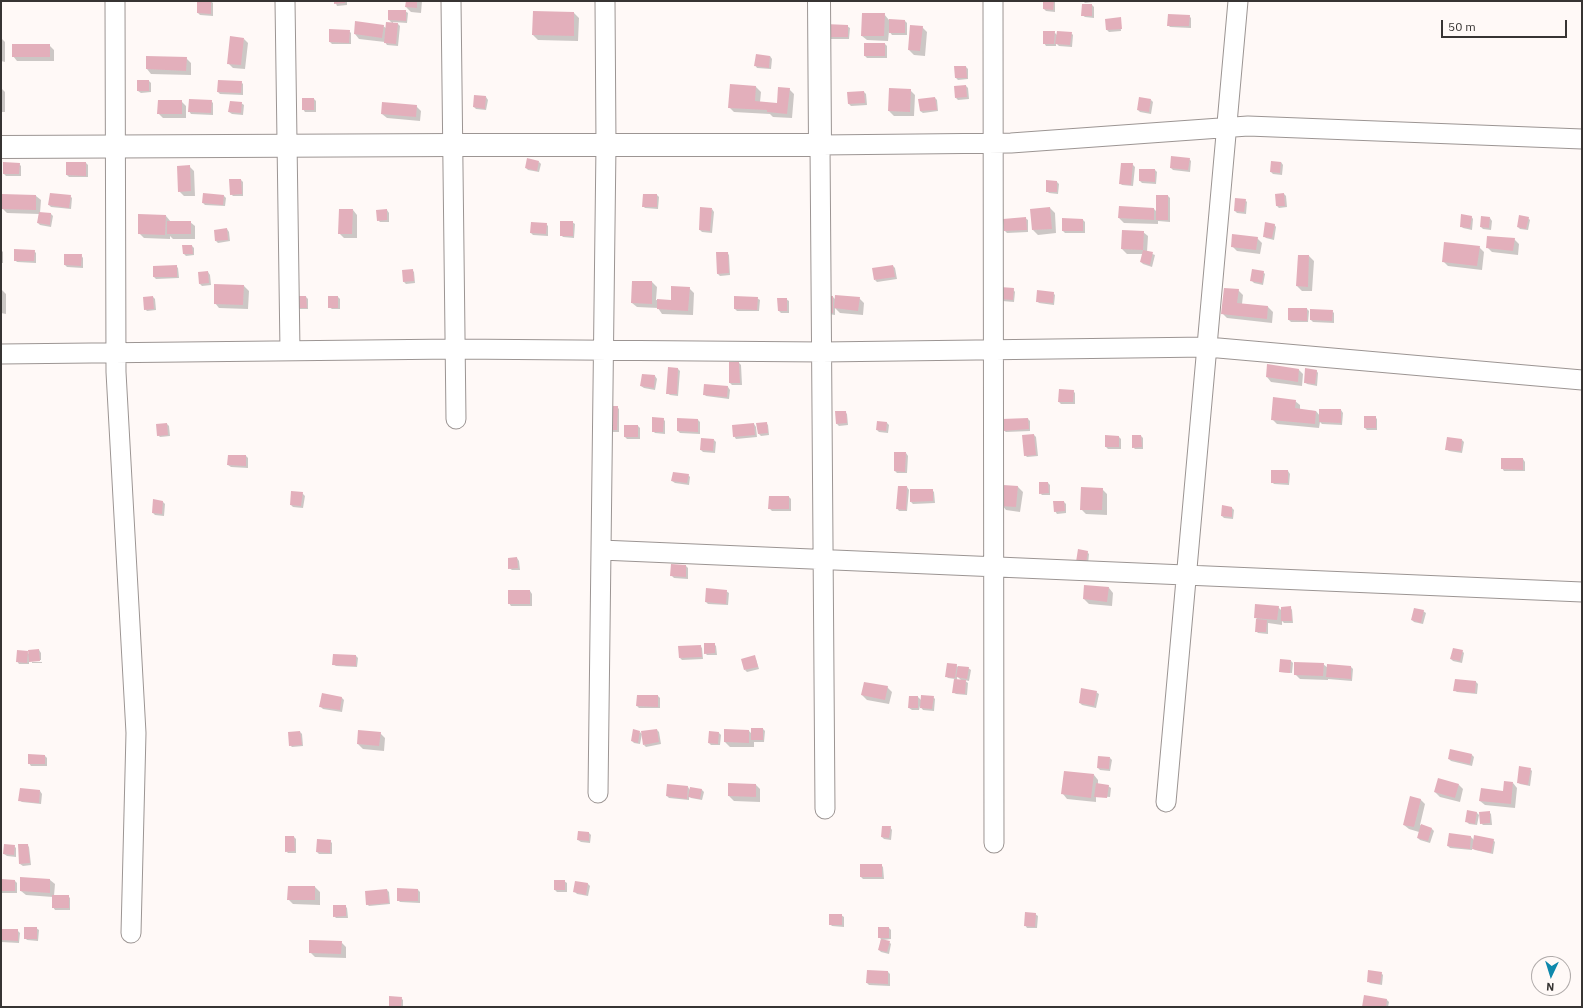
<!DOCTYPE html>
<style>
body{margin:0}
#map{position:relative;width:1583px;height:1008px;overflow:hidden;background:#fff9f7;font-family:"IBM Plex Sans",sans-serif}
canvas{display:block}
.frame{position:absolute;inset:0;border:2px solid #373433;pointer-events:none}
.north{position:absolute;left:1531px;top:956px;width:40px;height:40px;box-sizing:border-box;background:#fff9f7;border:1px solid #afaaa9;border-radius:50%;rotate:184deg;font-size:11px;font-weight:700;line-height:16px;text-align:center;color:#373433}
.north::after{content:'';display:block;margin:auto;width:14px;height:18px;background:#0e88ac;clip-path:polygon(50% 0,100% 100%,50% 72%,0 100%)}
.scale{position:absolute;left:1441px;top:20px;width:126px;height:18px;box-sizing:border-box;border:2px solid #373433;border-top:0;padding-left:5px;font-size:12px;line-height:14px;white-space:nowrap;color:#373433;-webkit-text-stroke:3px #fff9f7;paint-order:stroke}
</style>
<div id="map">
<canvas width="1583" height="1008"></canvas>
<div class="frame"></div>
<div class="north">N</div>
<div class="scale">50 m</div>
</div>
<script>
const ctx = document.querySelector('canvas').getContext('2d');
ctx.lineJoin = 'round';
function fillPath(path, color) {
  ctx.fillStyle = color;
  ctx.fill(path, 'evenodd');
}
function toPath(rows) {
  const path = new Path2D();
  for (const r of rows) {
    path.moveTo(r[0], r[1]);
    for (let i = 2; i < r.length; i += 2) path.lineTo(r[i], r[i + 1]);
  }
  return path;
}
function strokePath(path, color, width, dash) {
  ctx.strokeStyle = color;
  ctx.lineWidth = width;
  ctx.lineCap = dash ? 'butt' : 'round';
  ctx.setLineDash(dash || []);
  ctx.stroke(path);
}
const shadow = toPath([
 [49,1,64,1,64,2,50,2],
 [198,1,211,1,213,3,213,16,200,15,198,13],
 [335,1,347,1,347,5,337,6],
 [407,1,422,1,421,13,411,12,406,7],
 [1044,1,1055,1,1055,12,1046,11,1044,9],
 [1083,1,1093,1,1093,2,1085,3],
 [1092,5,1094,7,1094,18,1085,17,1082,15],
 [405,11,408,13,407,23,393,22,393,24,389,20],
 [574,13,579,18,578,41,538,40,533,35],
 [884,14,889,20,905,21,907,23,907,35,892,35,889,31,888,41,867,40,862,36],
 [1189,16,1191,18,1191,28,1170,27,1168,25],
 [1120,18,1121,31,1109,32,1107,30,1106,20],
 [398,24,400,26,398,46,387,45,385,42,359,39,355,34,383,26,386,28],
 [847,26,850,28,849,39,828,39,826,37],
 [922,27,927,32,925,56,914,55,909,50],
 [349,31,351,33,351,44,332,44,330,42],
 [1054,32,1057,35,1071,33,1073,35,1072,47,1059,46,1056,43,1056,46,1046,46,1044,43],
 [1,38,5,42,5,62,1,61],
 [244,39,248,43,245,69,233,68,228,63],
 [885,44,887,46,887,58,867,58,865,56],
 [49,45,54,50,54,61,17,61,13,56],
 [770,56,772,59,771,69,757,68,755,65],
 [186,58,191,63,191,75,151,74,147,69],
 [955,67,966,67,968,69,968,79,958,80,956,78],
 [149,81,151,83,151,92,141,93,138,91],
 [241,82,243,84,243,95,220,94,218,92],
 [966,86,968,88,969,99,958,100,956,98],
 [756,87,761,92,760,102,778,104,789,89,794,94,792,118,773,117,770,114,734,112,729,107],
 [1,88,5,92,5,112,1,112],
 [910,90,915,95,914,116,894,116,889,111],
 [864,92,866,94,867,105,851,106,849,104,848,93],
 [486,97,488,100,486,110,476,109,474,107],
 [935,98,937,100,938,111,923,113,920,111],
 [314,99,316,101,316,112,305,112,303,109],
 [1151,100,1153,102,1151,114,1140,112,1138,110],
 [181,101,186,106,186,118,163,118,158,113],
 [211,101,213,103,213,115,191,114,189,111],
 [241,103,244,105,243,115,232,114,229,112],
 [416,106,421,111,420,121,387,118,382,114],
 [1189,159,1191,161,1190,172,1173,170,1171,168],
 [539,162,541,164,539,172,528,170,526,168],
 [1281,162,1283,165,1282,175,1273,174,1271,172],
 [86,163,88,165,88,177,69,177,67,175],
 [19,164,21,166,21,176,6,176,4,174],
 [1132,164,1135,167,1133,186,1122,185,1120,183],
 [189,166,194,171,195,196,184,196,179,191],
 [1155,170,1157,172,1156,184,1142,183,1140,181],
 [241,180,243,182,243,196,233,196,231,194],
 [1057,182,1059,184,1058,194,1049,193,1047,191],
 [1284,194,1286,196,1287,207,1279,208,1277,206],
 [657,195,659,197,658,209,645,208,643,206],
 [36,196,41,200,40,213,51,214,53,216,51,227,40,225,38,223,39,214,7,213,2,208],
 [70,196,72,198,71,209,51,207,49,205],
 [224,196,226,198,225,206,205,205,203,203],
 [1157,196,1168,196,1170,198,1170,222,1158,221,1158,224,1124,223,1119,218,1154,209,1157,212],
 [1245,200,1247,202,1246,214,1237,213,1235,211],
 [1050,208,1055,213,1056,233,1038,235,1033,230],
 [712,209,714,212,712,233,702,232,700,230],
 [353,210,357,215,357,238,344,238,339,233],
 [387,210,389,213,389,222,380,222,378,220],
 [166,216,171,222,190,222,195,226,195,239,173,239,170,236,170,239,144,238,139,233],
 [1471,216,1473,219,1472,230,1463,228,1461,226],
 [1025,218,1028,220,1028,232,1007,233,1005,231],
 [1490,218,1492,221,1491,230,1483,229,1481,227],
 [1528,218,1530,220,1528,230,1520,229,1518,227],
 [1083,220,1085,222,1085,233,1065,233,1063,231],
 [572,222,575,224,574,238,563,237,561,235],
 [546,224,548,226,548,236,533,235,531,233],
 [1274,224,1276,227,1274,240,1266,238,1264,236],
 [227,229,229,232,230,241,218,243,216,241],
 [1143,232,1148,236,1147,252,1155,255,1152,267,1143,264,1141,262,1143,254,1127,254,1122,249],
 [1257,238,1262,243,1260,254,1237,251,1232,246],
 [1514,239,1519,244,1518,255,1492,252,1487,247],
 [192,246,194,248,194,255,186,256,184,254],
 [1479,247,1484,252,1482,270,1448,266,1443,261],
 [1,250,3,252,3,263,1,263],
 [34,251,36,253,36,263,17,262,15,260],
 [727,253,729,255,730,275,720,276,718,274],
 [65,255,81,255,83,258,83,268,67,267,65,265],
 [1309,256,1314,261,1312,291,1302,291,1297,286],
 [176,266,178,268,179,278,156,279,154,277],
 [893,266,895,268,897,279,877,282,875,280],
 [412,270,414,272,415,283,406,284,404,282],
 [208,272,210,275,211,285,202,286,200,284,199,273],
 [1263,272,1265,274,1263,285,1254,283,1252,281],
 [652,282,657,287,656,300,672,301,689,288,694,293,693,315,662,314,658,308,637,307,632,303],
 [244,286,249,291,248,309,219,308,215,303],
 [1,289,6,294,6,314,1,313],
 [1013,289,1015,292,1014,302,1002,301,1000,298],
 [1238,290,1243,295,1242,304,1268,307,1273,312,1272,323,1227,318,1222,313],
 [1053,293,1055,295,1054,305,1039,303,1037,301],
 [153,297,155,299,156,310,147,311,145,309],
 [306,297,308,299,308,309,299,309,297,307],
 [338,297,340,299,340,309,332,309,329,307],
 [833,297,836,300,859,298,864,303,863,315,840,313,835,308,835,315,829,314],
 [757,298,760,300,759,311,737,311,735,309],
 [786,299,789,301,789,313,781,313,779,311],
 [1307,309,1309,311,1308,322,1291,322,1289,320],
 [1332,311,1334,313,1334,323,1313,322,1311,320],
 [739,363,741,365,742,385,732,385,730,383],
 [669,368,678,369,680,371,678,396,670,395,667,393],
 [1299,370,1303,374,1302,386,1271,382,1267,377],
 [1316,370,1318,373,1317,386,1307,384,1305,382],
 [655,376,657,379,655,390,644,388,641,386],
 [728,387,730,390,729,399,706,396,704,394],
 [1073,391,1075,393,1075,404,1061,404,1059,402],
 [1295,401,1300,405,1300,410,1316,411,1320,416,1341,410,1343,413,1342,425,1322,424,1320,422,1319,428,1277,424,1272,419],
 [617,407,619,409,619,432,608,432],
 [845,412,847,414,848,425,839,426,837,424],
 [1375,417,1377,419,1377,430,1367,430,1365,428],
 [663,419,665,421,665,434,655,433,653,431],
 [1028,419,1030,421,1030,431,1006,432,1003,430],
 [698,420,700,422,700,434,680,433,678,431],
 [878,422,887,423,889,425,888,433,879,432,877,430],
 [766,423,768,425,769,435,761,436,758,433],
 [167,424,169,426,170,436,160,437,158,435],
 [754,424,756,427,757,437,736,439,734,436],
 [638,426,640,428,640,439,627,439,625,437],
 [1034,435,1036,437,1038,456,1027,457,1025,455],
 [1141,436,1143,438,1143,449,1135,449,1133,447],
 [1119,437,1121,439,1121,449,1108,449,1106,447],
 [714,440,716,442,715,453,703,452,701,450],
 [1462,440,1464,442,1462,453,1449,451,1446,449],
 [906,453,908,456,907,473,897,473,895,471],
 [246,456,248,458,248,468,231,467,228,465],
 [1523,459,1525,462,1525,471,1504,471,1502,468],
 [1288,471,1290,474,1289,485,1274,484,1272,482],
 [688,475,690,477,689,485,675,483,672,481],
 [1048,483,1050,485,1050,495,1042,495,1040,493],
 [1004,486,1018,487,1023,492,1020,512,1006,510,1002,505],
 [907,487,909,490,907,511,899,511,897,508],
 [1102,489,1107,494,1107,515,1086,514,1081,509],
 [932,490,934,492,935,503,913,504,911,502],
 [302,493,305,496,303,508,293,507,291,505],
 [789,497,791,499,791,511,772,511,769,508],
 [154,500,163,502,165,504,164,516,155,515,153,513],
 [1064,502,1066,504,1066,513,1057,514,1055,511],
 [1223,507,1232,508,1234,510,1233,519,1224,518,1222,516],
 [1078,551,1087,552,1089,554,1088,564],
 [517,558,519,561,520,570,512,570,509,568],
 [686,566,688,568,688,579,674,578,672,576],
 [1109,588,1113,593,1112,606,1089,604,1084,599],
 [530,591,532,594,532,606,511,606,509,603],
 [726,591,729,593,728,605,708,604,706,602],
 [1278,607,1282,611,1290,607,1292,610,1293,623,1284,623,1282,621,1282,625,1268,623,1268,634,1258,633,1256,631,1257,619,1255,617],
 [1423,611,1426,613,1423,624,1414,622,1412,620],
 [714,644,716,646,717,655,707,655,705,653],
 [700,646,702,648,703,659,682,660,680,658],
 [39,650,41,653,41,660,29,660,29,664,19,664,17,661,27,652,30,655],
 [1462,651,1464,653,1462,663,1453,661,1451,659],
 [356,656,358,658,357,667,336,666,333,664],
 [754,657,756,659,759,669,747,672,745,670],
 [1281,660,1291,661,1293,663,1292,673,1280,672],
 [32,662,42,662,42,663,32,663],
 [1323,664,1328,668,1328,665,1351,667,1353,669,1352,681,1328,679,1328,680,1300,679,1295,674],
 [956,665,958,667,968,668,971,670,969,681,964,680,968,683,967,695,956,694,953,692,955,679,948,678,946,676],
 [957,676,962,681,957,681],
 [1456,680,1476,682,1478,684,1477,694,1457,692,1454,690],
 [887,687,892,692,889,704,867,700,862,695],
 [1096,692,1099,694,1096,708,1082,705,1080,703],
 [322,695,342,698,344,700,342,712,323,709,320,706],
 [658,696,660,698,660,708,639,708,637,706],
 [918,697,922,701,933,697,935,699,934,711,923,710,920,706,919,710,912,710,909,708],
 [763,729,765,731,764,742,754,742,754,747,730,747,725,742,749,731,752,734],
 [657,730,659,732,661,744,646,747,644,745],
 [359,731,380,733,385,738,384,751,363,749,358,744],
 [300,732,302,734,303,746,292,747,290,745],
 [640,732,642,734,640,744,634,743,632,741],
 [719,733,721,735,720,745,711,745,709,743],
 [1472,755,1474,757,1472,766,1451,761,1449,759],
 [45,756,47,758,47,766,31,766,29,763],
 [1110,758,1112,760,1110,771,1100,770,1098,768],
 [1530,769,1532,771,1530,786,1520,784,1518,782],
 [1094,775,1098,780,1098,785,1108,786,1111,788,1110,797,1096,796,1096,798,1109,800,1096,798,1096,802,1067,799,1063,794],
 [1513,783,1517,788,1515,808,1485,805,1480,801,1504,792],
 [756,785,760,789,760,802,734,801,729,796],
 [1459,785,1463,789,1460,802,1440,797,1435,792],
 [688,787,690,790,702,790,704,792,702,800,691,798,689,796,689,800,669,798,667,796],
 [21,789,40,791,42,794,41,804,22,802,19,800],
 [1420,799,1425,804,1420,825,1432,829,1434,831,1430,843,1420,840,1418,838,1419,832,1409,829,1404,825],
 [1468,811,1477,813,1479,815,1477,825,1469,824,1467,822],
 [1489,812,1491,814,1492,825,1483,825,1481,823],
 [890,827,892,830,891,840,884,839,882,837],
 [589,833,591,835,590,843,581,842,578,840],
 [294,837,296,839,296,853,288,853,286,851],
 [1471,837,1474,840,1493,840,1495,842,1493,854,1475,850,1472,847,1472,850,1450,848,1448,846],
 [330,841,332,843,332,854,319,854,317,852],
 [27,845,29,847,31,865,23,866,20,864],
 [14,846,16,848,16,857,7,856,4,854],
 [881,865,883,867,884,879,863,879,861,877],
 [1,880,15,881,17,883,17,893,1,893],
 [50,880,55,884,54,896,68,896,70,898,70,910,55,910,53,907,53,897,26,895,21,891],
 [555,881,564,881,567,883,567,892,557,892,555,890],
 [576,882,588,884,590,886,588,896,577,894,575,892],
 [315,887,320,892,320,905,293,904,288,899],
 [398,889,418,890,420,892,420,903,400,902,398,900],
 [387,890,389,892,390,904,369,906,367,904],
 [345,906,347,908,348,918,336,918,334,916],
 [1035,914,1038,916,1037,928,1027,928,1025,925],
 [841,915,844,917,844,927,832,926,830,924],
 [36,928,39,930,38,941,27,940,25,938],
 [889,928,891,930,891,939,883,940,889,942,891,944,889,954,881,952,879,950,881,939,879,937],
 [1,930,17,930,20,933,19,943,1,942],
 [341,942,346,947,346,958,315,957,310,952],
 [888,972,890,974,890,986,869,985,867,983],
 [1381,973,1383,975,1382,985,1370,983,1368,981],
 [401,998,403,1000,403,1007,390,1007],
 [1387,1000,1389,1002,1388,1007,1364,1007]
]);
const building = toPath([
 [197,1,211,1,211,14,197,13],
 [334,1,345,1,345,3,334,4],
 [406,1,417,1,417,8,405,7],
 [1043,1,1054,1,1053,10,1043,9],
 [1082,4,1092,4,1092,16,1081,16],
 [388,10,406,10,406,21,388,20],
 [533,11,574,12,574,36,532,35],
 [862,13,885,13,884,36,861,36],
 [1168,14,1190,15,1189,26,1167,26],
 [1121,17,1122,29,1106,30,1105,19],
 [889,19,905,20,905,33,889,33],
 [355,21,384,25,382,38,354,34],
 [386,22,398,23,396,44,384,43],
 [825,24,848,25,848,37,825,37],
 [910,25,923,26,920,51,908,50],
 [329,29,350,30,349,43,329,42],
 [1043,31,1055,31,1054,44,1043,44],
 [1057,31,1072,32,1070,45,1055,44],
 [230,36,244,38,241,65,227,64],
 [864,43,885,43,885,56,864,56],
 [12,44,50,44,50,57,12,57],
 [756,54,770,56,769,68,754,66],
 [146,56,187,57,186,71,146,69],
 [954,66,966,66,967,78,955,78],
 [137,80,149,80,149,91,137,91],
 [218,80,242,81,241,93,217,92],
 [730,84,756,86,755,101,777,103,778,87,790,88,787,114,767,112,767,110,728,108],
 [966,85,967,97,955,98,954,86],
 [889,88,911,89,910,112,888,111],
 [864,91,865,103,848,104,847,92],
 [474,95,486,96,485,109,473,107],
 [935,97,937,110,920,111,918,99],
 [1139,97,1151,99,1149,112,1137,110],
 [302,98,314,98,314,110,302,110],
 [189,99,212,100,211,113,188,112],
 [158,100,182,100,182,114,157,114],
 [230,101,242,102,241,113,228,112],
 [382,102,417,105,416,117,381,114],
 [1171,156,1190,158,1188,170,1170,168],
 [527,158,539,161,537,171,525,168],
 [1271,161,1281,162,1280,173,1270,172],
 [3,162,20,163,19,174,3,174],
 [66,162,86,162,86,176,66,175],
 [1121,163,1133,163,1131,185,1119,184],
 [190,165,191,191,178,192,177,166],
 [1139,169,1155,169,1155,182,1139,181],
 [229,179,241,179,242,194,230,195],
 [1046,180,1057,181,1057,192,1046,192],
 [50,193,71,195,69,208,48,205],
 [203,193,224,195,223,205,202,203],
 [1284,193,1285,206,1276,206,1275,194],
 [1,194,36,195,36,210,1,209],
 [643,194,657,194,657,207,642,207],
 [1156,195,1168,195,1168,220,1156,220],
 [1235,198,1246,199,1244,212,1234,211],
 [1119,206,1154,208,1154,220,1118,218],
 [700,207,712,208,710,231,699,230],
 [1050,207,1052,229,1032,230,1030,209],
 [339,209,353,209,352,234,338,234],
 [387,209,387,220,377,221,376,210],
 [39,212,51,213,50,225,37,223],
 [138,214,166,215,165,235,138,234],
 [1461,214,1472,216,1470,228,1460,227],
 [1519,215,1529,217,1526,229,1517,227],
 [1481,216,1490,217,1489,228,1480,227],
 [1026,217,1027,230,1004,231,1003,219],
 [1062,218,1083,219,1083,231,1062,231],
 [167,221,191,221,191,234,167,234],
 [560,221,573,221,573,236,560,236],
 [531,222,547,223,546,234,530,233],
 [1265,222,1275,224,1272,238,1263,237],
 [227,228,228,240,215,241,214,230],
 [1122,230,1144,231,1143,250,1121,249],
 [1232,234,1258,237,1256,250,1231,247],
 [1487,236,1515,238,1513,251,1486,248],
 [1444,242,1480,246,1477,266,1442,262],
 [182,245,192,245,193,254,183,254],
 [14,249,35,250,34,261,14,261],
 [1143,250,1153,252,1150,265,1140,262],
 [716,252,728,252,729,273,717,274],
 [64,254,82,254,81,266,64,265],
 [1298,255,1309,255,1308,287,1296,286],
 [177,265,177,277,153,277,153,266],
 [893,265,895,277,874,280,872,268],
 [413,269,414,281,403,282,402,270],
 [1252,269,1264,271,1262,283,1250,281],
 [208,271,209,283,199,284,198,272],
 [632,281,652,281,652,304,631,303],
 [214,284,244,285,243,305,214,304],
 [671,286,690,287,688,311,657,309,657,299,671,300],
 [1000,287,1014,288,1013,300,999,299],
 [1224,288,1239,289,1237,303,1268,306,1267,319,1221,314],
 [1037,290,1054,292,1053,303,1036,302],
 [835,295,860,297,858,311,834,308],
 [153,296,154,309,144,310,143,297],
 [295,296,306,296,307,308,296,308],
 [328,296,338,296,338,308,328,308],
 [734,296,758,297,757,310,734,309],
 [827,296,833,296,833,313,826,313],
 [777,298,787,298,787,311,778,311],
 [1288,308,1307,308,1307,321,1288,320],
 [1310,309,1333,310,1332,321,1310,320],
 [729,362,739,362,740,383,729,383],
 [1267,364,1299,369,1298,382,1266,377],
 [668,367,678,368,677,394,666,394],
 [1305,368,1317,370,1315,384,1304,383],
 [642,374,655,375,654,388,640,386],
 [704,384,728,386,727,397,703,395],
 [1059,389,1074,390,1073,402,1058,402],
 [1273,397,1296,400,1295,408,1316,411,1315,424,1271,420],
 [606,406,618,406,617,430,605,430],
 [1319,409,1341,409,1341,423,1319,422],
 [835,411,846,411,847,423,836,424],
 [1364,416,1376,416,1376,428,1364,428],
 [652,417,664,418,663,432,652,432],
 [677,418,698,419,698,432,677,431],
 [1028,418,1029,429,1002,431,1002,419],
 [877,421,887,422,886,431,876,430],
 [767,422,768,433,758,434,756,423],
 [167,423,168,435,157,436,156,424],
 [754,423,755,435,733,437,732,425],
 [624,425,638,425,638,437,624,437],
 [1034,434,1036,455,1024,456,1022,435],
 [1105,435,1119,436,1119,447,1105,447],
 [1132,435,1141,435,1142,447,1132,448],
 [1447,437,1462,439,1461,451,1445,450],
 [701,438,714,439,713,451,700,450],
 [894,452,906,452,905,472,894,471],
 [228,455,246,455,246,466,227,465],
 [1501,458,1523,458,1523,470,1501,469],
 [1271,470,1288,470,1288,483,1271,483],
 [673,472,689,474,687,483,671,481],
 [1039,482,1048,482,1049,493,1039,494],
 [1003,485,1018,486,1016,507,1000,506],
 [898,486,907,486,906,510,896,509],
 [1081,487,1103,488,1102,510,1080,510],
 [910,489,933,489,933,501,910,502],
 [291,491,303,492,301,506,290,505],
 [769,496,789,496,789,509,768,509],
 [153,499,163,501,162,514,152,513],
 [1053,501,1064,501,1065,511,1054,512],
 [1222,505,1232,507,1232,517,1221,516],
 [1078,549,1088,551,1086,563,1076,562],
 [517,557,518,568,508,569,508,558],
 [671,564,686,565,686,577,670,576],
 [1084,585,1109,587,1107,602,1083,599],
 [706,588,727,590,726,604,705,602],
 [508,590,530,590,530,604,508,604],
 [1255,604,1279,606,1277,620,1254,618],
 [1291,606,1292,621,1281,621,1281,607],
 [1414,608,1424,610,1421,623,1411,620],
 [1256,619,1267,620,1266,632,1255,632],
 [704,643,715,643,715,653,704,654],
 [701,645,702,657,679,658,678,646],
 [1453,648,1463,650,1460,661,1450,659],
 [39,649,40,661,29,662,28,650],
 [17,650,28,651,27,663,16,662],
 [333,654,356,655,356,666,332,665],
 [755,655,758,667,744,670,741,659],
 [1280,659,1291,660,1290,673,1279,672],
 [1294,662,1324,663,1323,676,1294,675],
 [947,663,957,664,955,678,945,677],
 [1327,664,1351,666,1351,679,1326,677],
 [958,666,969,667,967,679,956,677],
 [954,679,966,680,965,694,952,693],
 [1455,679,1476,681,1475,693,1453,691],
 [864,682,888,686,885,700,861,695],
 [1081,688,1097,691,1094,706,1079,703],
 [322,693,342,697,340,710,319,707],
 [637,695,658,695,658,707,636,706],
 [921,695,934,696,932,709,920,708],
 [909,696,918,696,918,708,908,708],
 [751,728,763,728,763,740,751,740],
 [633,729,640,731,638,743,631,741],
 [657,729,659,742,643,745,641,731],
 [724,729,749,730,749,743,724,742],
 [358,730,381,732,379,746,357,744],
 [300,731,302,745,289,746,288,732],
 [709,731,719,732,718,744,708,743],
 [1450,749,1472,754,1470,764,1448,759],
 [28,754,45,755,45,764,28,764],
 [1098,756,1110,757,1109,769,1097,768],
 [1519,766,1531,768,1528,785,1517,783],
 [1064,771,1094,774,1091,798,1061,794],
 [1438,778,1459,784,1455,798,1434,792],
 [1504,781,1513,782,1511,804,1479,801,1481,788,1503,791],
 [728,783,756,784,756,797,728,796],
 [1096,783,1109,785,1107,798,1094,797],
 [667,784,688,786,687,799,666,796],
 [690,787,702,789,700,799,688,797],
 [20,788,40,790,39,803,18,801],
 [1410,796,1421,799,1414,827,1403,825],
 [1467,810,1477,812,1475,824,1465,822],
 [1490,811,1490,823,1480,824,1479,812],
 [1421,824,1432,828,1428,841,1417,838],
 [882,826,891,826,889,838,881,837],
 [578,831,589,832,589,841,577,840],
 [1449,833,1471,836,1470,849,1447,846],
 [1474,835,1494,839,1491,853,1472,849],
 [285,836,294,836,295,851,285,852],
 [317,839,331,840,330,853,316,852],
 [4,844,15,845,14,855,3,854],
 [18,844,28,844,30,863,19,864],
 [860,864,882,864,882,877,860,877],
 [20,877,50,879,50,893,20,891],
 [1,879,15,880,15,891,1,891],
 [554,880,565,880,565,890,554,890],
 [575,881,588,883,586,895,573,892],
 [288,886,315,886,315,900,287,900],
 [397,888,418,889,418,901,397,901],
 [387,889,389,903,366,905,365,891],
 [52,895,69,895,69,908,52,908],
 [333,905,346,905,346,916,333,917],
 [1025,912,1036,913,1035,927,1024,926],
 [829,914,842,914,842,925,829,925],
 [24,927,37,927,37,939,24,939],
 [878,927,889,927,889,938,878,938],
 [1,929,18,929,18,941,1,940],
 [881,939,890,941,887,952,878,950],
 [309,940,342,941,341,954,309,953],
 [867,970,888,971,888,984,866,983],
 [1368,970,1382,972,1380,984,1367,982],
 [1364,995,1387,999,1386,1007,1362,1007],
 [389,996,402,997,401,1007,389,1007]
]);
const street = toPath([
 [115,1,116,372,136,733,131,933],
 [285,1,290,351],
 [451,1,456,419],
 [993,1,994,843],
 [1,354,455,349,822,352,1207,347,1582,380],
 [601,550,1582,592],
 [598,793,606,145,605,1],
 [1166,802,1238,1],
 [825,809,820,145,1011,143,1248,126,1582,139]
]);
const secondary = toPath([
 [1,147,453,145,820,145,819,1]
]);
fillPath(shadow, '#0003');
fillPath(building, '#e3afbb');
strokePath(street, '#9c9593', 21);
strokePath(secondary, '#9c9593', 24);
strokePath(street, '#fff', 19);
strokePath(secondary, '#fff', 22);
</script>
